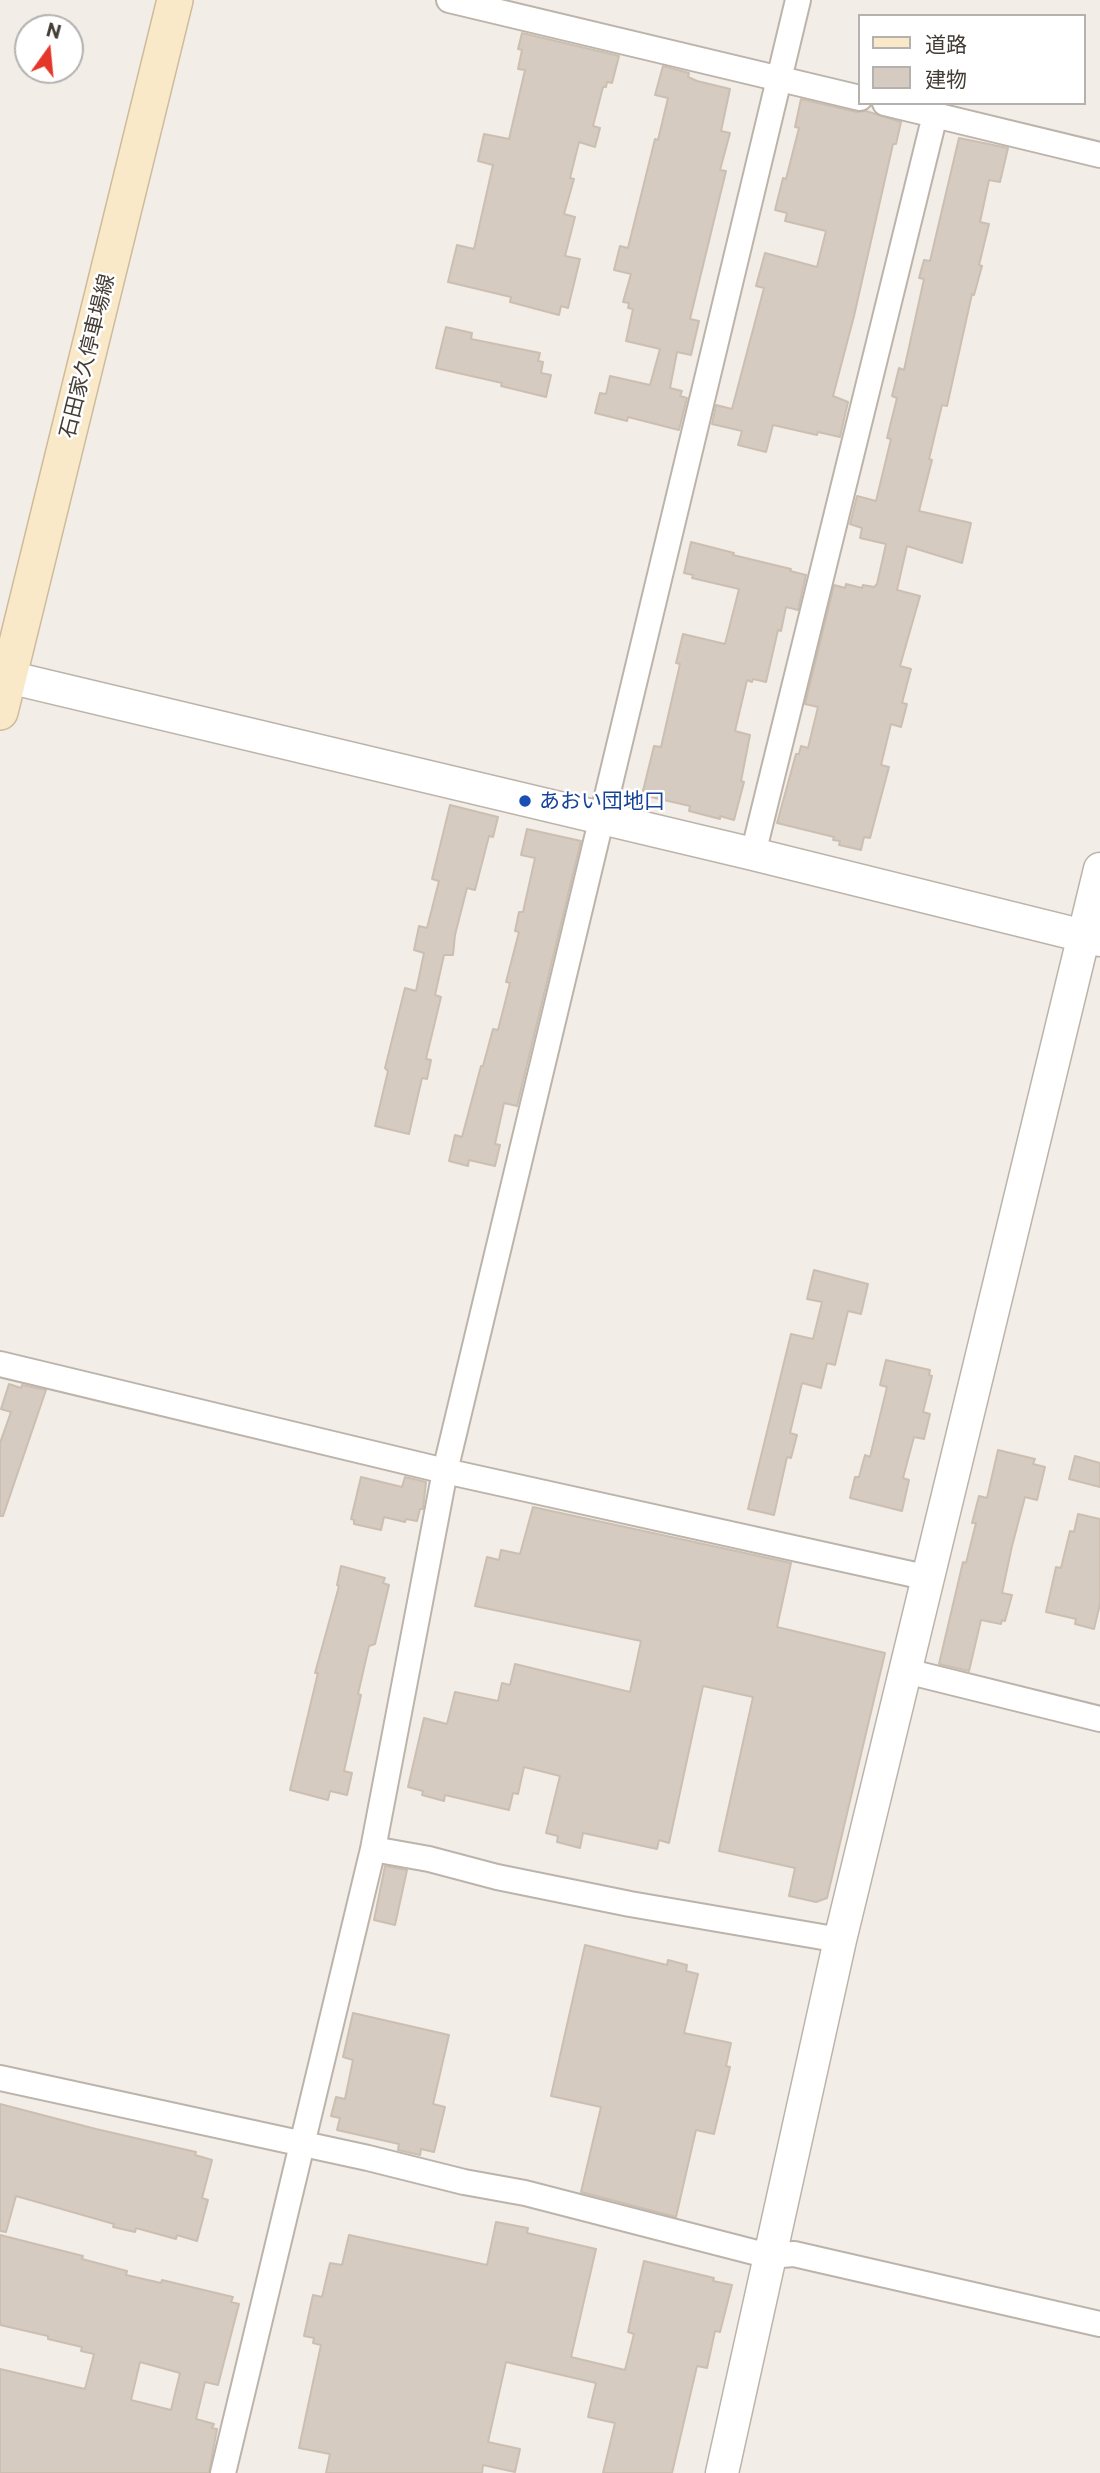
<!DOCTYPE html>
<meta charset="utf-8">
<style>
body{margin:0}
#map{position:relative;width:1100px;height:2473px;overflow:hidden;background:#f2ede7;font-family:Commissioner,"Noto Sans JP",sans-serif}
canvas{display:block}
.legend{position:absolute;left:858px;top:14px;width:228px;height:91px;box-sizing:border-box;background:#fff;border:2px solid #b4b1af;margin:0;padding:9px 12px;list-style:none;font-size:21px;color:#443d36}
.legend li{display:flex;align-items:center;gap:14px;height:35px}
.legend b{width:35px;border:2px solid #b4b1af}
.north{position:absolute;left:14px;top:14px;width:70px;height:70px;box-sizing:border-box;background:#fff;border:2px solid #b4b1af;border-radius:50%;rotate:15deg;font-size:19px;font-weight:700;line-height:28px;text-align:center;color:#443d36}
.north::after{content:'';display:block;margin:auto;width:24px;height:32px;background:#e5362a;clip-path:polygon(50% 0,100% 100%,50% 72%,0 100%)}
</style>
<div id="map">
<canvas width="1100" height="2473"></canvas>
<ul class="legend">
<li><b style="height:9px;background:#f9e9c9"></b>道路</li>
<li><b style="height:19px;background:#d5cbc0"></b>建物</li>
</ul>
<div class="north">N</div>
</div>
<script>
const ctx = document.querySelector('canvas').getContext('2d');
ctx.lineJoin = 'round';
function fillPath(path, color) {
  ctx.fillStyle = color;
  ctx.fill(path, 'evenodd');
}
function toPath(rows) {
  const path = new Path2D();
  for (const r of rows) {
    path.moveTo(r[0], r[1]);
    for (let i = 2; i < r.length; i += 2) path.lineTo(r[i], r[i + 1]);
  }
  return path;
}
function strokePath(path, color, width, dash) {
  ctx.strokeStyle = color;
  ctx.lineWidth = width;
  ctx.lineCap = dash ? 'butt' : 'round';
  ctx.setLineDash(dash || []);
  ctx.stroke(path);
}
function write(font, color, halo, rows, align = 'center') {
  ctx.font = font + ' Commissioner,"Noto Sans JP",sans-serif';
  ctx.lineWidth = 5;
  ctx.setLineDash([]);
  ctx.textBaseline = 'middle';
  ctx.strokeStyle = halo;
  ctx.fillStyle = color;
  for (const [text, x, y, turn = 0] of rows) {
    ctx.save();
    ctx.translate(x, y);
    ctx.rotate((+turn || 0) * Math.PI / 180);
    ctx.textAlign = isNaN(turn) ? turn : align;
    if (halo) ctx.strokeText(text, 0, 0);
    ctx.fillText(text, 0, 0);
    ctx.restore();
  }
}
const building = toPath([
 [522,33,619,56,612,83,607,82,606,87,603,87,593,126,600,128,595,147,579,142,570,178,574,179,564,214,575,217,565,256,580,259,568,308,561,306,559,315,510,302,511,297,448,282,457,245,474,249,493,165,478,161,484,134,509,139,525,70,518,69,522,50,518,49,522,33],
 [663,66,689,73,688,77,697,81,730,89,721,131,730,133,720,170,726,171,690,319,699,321,691,355,677,352,670,388,682,391,680,396,687,398,679,430,628,417,627,421,595,413,600,393,606,394,610,376,650,385,660,349,626,341,633,309,628,308,629,303,623,302,631,274,614,270,620,246,628,248,655,139,658,140,668,98,655,95,663,66],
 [801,99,857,112,866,111,901,122,896,144,893,144,854,316,833,396,848,402,840,437,818,432,817,435,773,425,766,452,738,445,742,431,712,424,716,405,732,409,764,288,756,286,765,253,817,267,826,231,785,221,787,213,775,210,783,178,786,179,799,128,795,127,801,99],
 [959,138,1008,148,1000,182,989,180,980,222,989,224,979,265,982,266,974,295,972,294,947,406,942,405,929,459,932,460,919,511,971,523,962,563,907,546,897,590,920,596,900,666,911,669,902,703,907,704,901,727,891,724,881,765,889,767,870,838,864,837,861,850,839,845,840,841,833,840,834,837,777,823,796,754,799,754,801,746,808,748,818,707,805,704,834,585,845,588,846,584,862,588,863,585,874,587,877,584,886,544,860,538,862,528,850,524,857,496,876,501,891,439,887,438,897,398,892,396,899,368,904,370,924,279,919,278,924,260,930,261,959,138],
 [446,327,472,333,471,339,540,353,538,361,543,362,541,373,551,375,546,397,501,386,502,383,436,368,446,327],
 [691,542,734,553,733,555,791,569,790,571,806,575,798,610,786,607,781,631,778,630,766,682,753,679,752,682,747,680,735,731,750,735,741,781,744,782,734,820,720,816,720,819,689,811,690,806,642,795,654,746,661,747,680,664,676,663,683,634,725,644,739,589,692,578,693,575,684,573,691,542],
 [450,805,498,817,493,837,489,836,475,890,467,888,455,935,453,955,444,955,435,995,441,997,426,1059,431,1060,427,1079,422,1078,409,1134,375,1126,388,1071,385,1068,405,988,416,991,424,953,414,950,419,926,427,928,439,881,432,879,450,805],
 [527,829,581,841,517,1106,504,1103,495,1144,500,1145,495,1166,469,1160,468,1166,449,1161,455,1135,462,1137,481,1066,483,1066,493,1029,498,1030,510,983,506,982,519,932,515,931,519,912,523,912,535,858,521,855,527,829],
 [814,1270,868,1284,861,1314,848,1311,835,1365,827,1363,821,1388,802,1383,790,1433,797,1435,791,1458,787,1457,774,1515,748,1509,791,1334,813,1339,822,1302,807,1299,814,1270],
 [886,1360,930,1370,929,1375,932,1376,923,1412,930,1414,924,1439,914,1437,903,1478,909,1480,902,1511,850,1498,855,1477,859,1477,865,1455,870,1457,887,1387,880,1385,886,1360],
 [9,1384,21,1388,22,1385,46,1390,3,1516,0,1516,0,1443,11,1412,1,1409,9,1384],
 [998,1450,1035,1459,1033,1464,1045,1467,1037,1500,1025,1497,1012,1546,1002,1593,1012,1595,1005,1621,1002,1620,1001,1624,981,1620,969,1671,939,1664,963,1562,966,1563,976,1523,972,1523,979,1496,987,1498,998,1450],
 [1075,1456,1100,1463,1100,1487,1069,1479,1075,1456],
 [361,1477,402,1487,405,1477,426,1482,423,1509,420,1509,417,1521,406,1519,405,1522,384,1517,381,1530,354,1524,354,1520,351,1519,361,1477],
 [533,1507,791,1563,777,1627,885,1653,827,1898,816,1902,789,1896,795,1868,719,1851,753,1697,703,1686,669,1843,659,1840,657,1849,583,1833,580,1848,557,1842,558,1836,546,1833,560,1776,524,1767,518,1794,513,1793,509,1810,445,1795,444,1801,422,1795,423,1791,408,1787,424,1718,447,1724,455,1692,498,1701,502,1683,510,1685,515,1664,630,1692,641,1641,475,1606,487,1557,499,1560,501,1550,520,1554,533,1507],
 [1078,1514,1100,1519,1100,1604,1094,1629,1075,1624,1076,1619,1046,1612,1056,1567,1061,1568,1070,1531,1074,1532,1078,1514],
 [341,1566,385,1578,383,1583,389,1585,375,1644,369,1646,358,1694,361,1695,344,1771,352,1773,347,1795,330,1791,328,1800,290,1790,318,1673,315,1673,339,1586,337,1585,341,1566],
 [385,1866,407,1870,395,1925,374,1920,385,1866],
 [585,1945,667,1965,668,1960,687,1965,686,1971,698,1974,684,2033,731,2043,726,2066,730,2067,714,2134,696,2130,676,2217,581,2192,601,2107,551,2096,585,1945],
 [353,2013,449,2035,433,2104,445,2107,434,2152,421,2149,420,2155,398,2150,399,2144,337,2130,340,2118,331,2116,336,2097,345,2099,353,2060,343,2057,353,2013],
 [0,2104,96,2129,196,2152,195,2155,212,2160,202,2198,208,2200,197,2241,177,2235,176,2239,136,2228,135,2232,113,2227,114,2224,16,2196,6,2232,0,2231,0,2104],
 [496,2222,528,2228,527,2233,596,2249,571,2357,625,2370,634,2334,628,2332,644,2261,714,2278,713,2281,732,2285,720,2332,715,2331,707,2368,697,2366,672,2473,603,2473,615,2423,588,2417,596,2383,506,2362,488,2442,520,2449,515,2472,483,2465,482,2473,326,2473,330,2454,299,2448,321,2345,313,2343,314,2338,304,2336,313,2295,322,2297,330,2263,342,2265,349,2235,487,2265,496,2222],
 [0,2235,83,2256,82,2259,127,2271,126,2275,161,2283,162,2280,233,2297,231,2302,239,2304,218,2385,205,2382,196,2419,214,2424,212,2428,217,2429,209,2473,0,2473,0,2369,85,2389,94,2354,81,2351,82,2347,48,2339,48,2336,0,2325,0,2235],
 [140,2362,180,2373,171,2410,131,2400,140,2362]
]);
const minor = toPath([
 [449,0,860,98],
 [885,103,1100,155],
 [753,854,935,115],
 [0,1364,445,1471,929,1578],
 [906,1671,1100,1719],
 [373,1849,429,1859,497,1877,630,1904,840,1940],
 [0,2078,368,2158,464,2182,525,2193,769,2256,794,2254,1100,2324],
 [223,2473,373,1849,445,1471,798,0]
]);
const tertiary = toPath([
 [0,675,753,854,1100,940],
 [722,2473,840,1940,1100,869]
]);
const secondary = toPath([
 [0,712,175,0]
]);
const markers = [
 [525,801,7,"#1a4fb4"]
];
const streetNames = [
 ["石田家久停車場線",87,356,-76]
];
const transitNames = [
 ["あおい団地口",539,801]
];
fillPath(building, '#d5cbc0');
strokePath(building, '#ccbfb1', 2);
strokePath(minor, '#bcb4aa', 28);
strokePath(tertiary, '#bcb4aa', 35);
strokePath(secondary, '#cdbb9a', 38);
strokePath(minor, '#fff', 24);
strokePath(tertiary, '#fff', 32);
strokePath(secondary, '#f9e9c9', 35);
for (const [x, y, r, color] of markers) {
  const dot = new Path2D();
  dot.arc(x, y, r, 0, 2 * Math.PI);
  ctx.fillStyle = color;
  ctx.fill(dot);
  strokePath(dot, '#fff', 2.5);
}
write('21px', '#443d36', '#fff', streetNames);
write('21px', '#164399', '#fff', transitNames, 'left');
</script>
